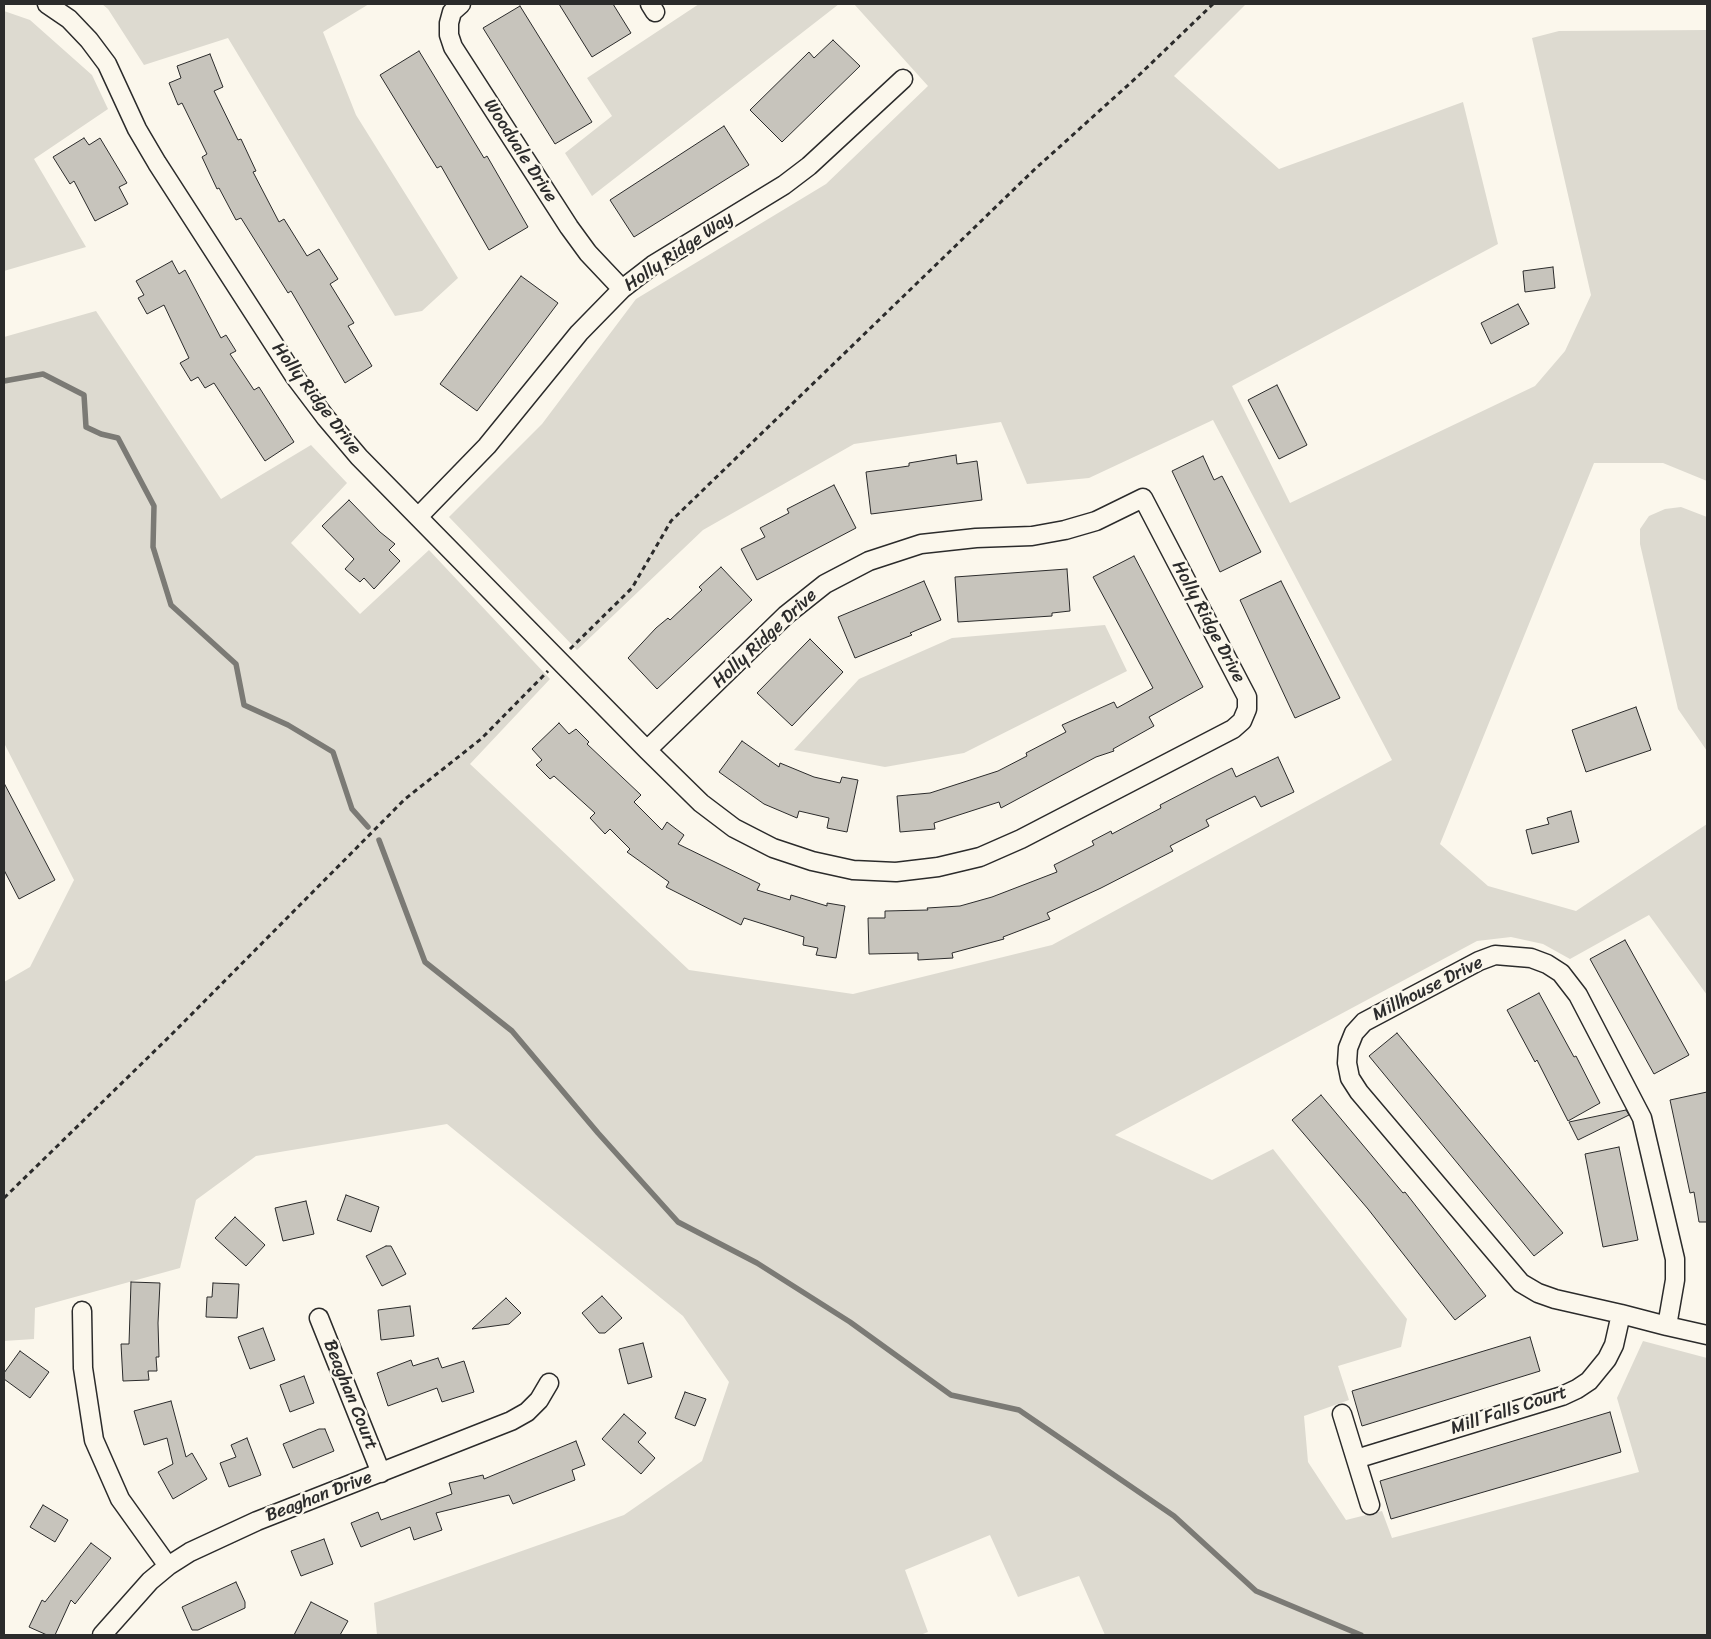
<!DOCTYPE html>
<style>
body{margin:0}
#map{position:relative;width:1711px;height:1639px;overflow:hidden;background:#fbf7ec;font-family:Sriracha,sans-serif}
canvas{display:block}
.frame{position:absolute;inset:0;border:5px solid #2b2b2b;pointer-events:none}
</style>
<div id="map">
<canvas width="1711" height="1639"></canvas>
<div class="frame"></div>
</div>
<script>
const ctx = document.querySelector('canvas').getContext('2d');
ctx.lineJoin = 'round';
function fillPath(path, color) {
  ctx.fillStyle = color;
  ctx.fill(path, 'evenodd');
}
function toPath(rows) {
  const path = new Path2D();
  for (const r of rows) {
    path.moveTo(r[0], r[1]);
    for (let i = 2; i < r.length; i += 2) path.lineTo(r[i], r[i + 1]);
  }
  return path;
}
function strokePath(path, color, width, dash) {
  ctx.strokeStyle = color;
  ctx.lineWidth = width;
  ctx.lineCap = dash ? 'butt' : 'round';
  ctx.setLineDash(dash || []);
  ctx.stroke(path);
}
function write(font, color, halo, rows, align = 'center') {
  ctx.font = font + ' Sriracha,sans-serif';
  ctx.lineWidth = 5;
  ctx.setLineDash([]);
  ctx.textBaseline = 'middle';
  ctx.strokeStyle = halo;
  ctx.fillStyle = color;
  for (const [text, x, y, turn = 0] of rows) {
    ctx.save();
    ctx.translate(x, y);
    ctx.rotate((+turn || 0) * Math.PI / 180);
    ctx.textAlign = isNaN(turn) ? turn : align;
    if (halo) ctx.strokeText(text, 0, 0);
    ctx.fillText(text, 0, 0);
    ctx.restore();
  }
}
const green = toPath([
 [102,4,369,4,323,32,356,115,458,278,422,311,395,316,228,38,144,65,108,9],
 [699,4,839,4,592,196,565,153,612,116,587,78],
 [854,4,1246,4,1174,76,1279,169,1463,102,1498,244,1232,386,1290,503,1535,386,1565,351,1591,295,1532,38,1559,31,1707,30,1707,481,1663,463,1594,463,1440,844,1488,886,1576,911,1707,824,1707,995,1649,915,1570,959,1543,944,1511,937,1477,941,1115,1135,1212,1180,1273,1149,1407,1319,1401,1347,1338,1366,1349,1400,1304,1416,1308,1462,1346,1520,1382,1511,1392,1538,1639,1472,1617,1398,1643,1341,1707,1358,1707,1635,1105,1635,1079,1576,1018,1597,990,1535,905,1570,928,1632,920,1635,377,1635,374,1603,624,1515,702,1461,729,1382,683,1316,447,1124,256,1156,196,1200,180,1268,35,1308,34,1339,4,1341,4,982,30,967,74,880,4,743,4,337,96,311,221,499,311,445,347,483,291,543,360,614,429,550,550,679,470,764,689,970,853,994,1052,945,1392,760,1213,420,1089,478,1027,484,1001,422,854,444,703,530,577,650,449,517,542,424,636,299,826,184,928,86],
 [4,11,30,20,92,75,108,109,34,159,86,247,4,271],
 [1681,507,1707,517,1707,751,1678,709,1640,544,1640,529,1649,516,1665,509],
 [1105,625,1127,671,964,753,885,767,794,750,859,679,952,638]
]);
const stream = toPath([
 [4,381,43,374,84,395,86,427,101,434,118,438,154,506,153,547,171,605,236,664,244,705,288,725,333,752,352,809,368,827],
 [379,840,425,962,512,1031,598,1133,678,1222,757,1263,850,1322,951,1395,1019,1410,1174,1516,1256,1591,1361,1635]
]);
const building = toPath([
 [559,4,613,4,631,33,592,57,559,4],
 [520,6,592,122,555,144,483,28,520,6],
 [833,40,860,66,782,142,750,110,809,52,814,58,833,40],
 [419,51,484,158,487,156,528,227,489,250,441,166,437,168,380,75,419,51],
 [210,54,223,87,214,91,238,140,241,139,256,171,253,172,279,222,284,219,307,256,319,249,338,279,330,284,354,323,348,326,372,366,345,383,291,291,288,293,241,218,236,220,219,188,217,189,202,157,207,154,182,103,178,105,169,83,181,78,177,66,210,54],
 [724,126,749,165,634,237,610,200,724,126],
 [84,138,89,145,100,138,127,183,119,187,128,204,95,221,74,181,70,184,53,157,84,138],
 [172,261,179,274,185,270,221,338,226,335,236,351,230,354,254,390,259,387,294,442,265,461,214,383,205,388,198,377,191,381,180,363,189,358,164,305,147,314,138,298,144,295,136,281,172,261],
 [1553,267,1555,288,1525,292,1523,271,1553,267],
 [521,276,558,303,477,411,440,384,521,276],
 [1518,304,1529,324,1491,344,1481,323,1518,304],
 [1277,385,1307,445,1279,459,1248,400,1277,385],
 [956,455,957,464,977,461,982,500,871,514,866,472,909,466,909,463,956,455],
 [1203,456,1214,480,1222,476,1261,552,1220,572,1172,471,1203,456],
 [834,485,856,528,757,580,741,549,765,537,760,528,789,513,787,509,834,485],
 [349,500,380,532,395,544,389,550,400,561,374,589,364,578,360,582,345,569,354,559,322,526,349,500],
 [1134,556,1203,687,1149,717,1154,726,1113,749,1114,751,1096,757,1001,808,999,802,934,823,935,829,900,832,897,796,930,793,998,771,1027,756,1026,753,1066,732,1062,725,1114,702,1117,708,1153,688,1093,577,1134,556],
 [721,567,752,600,657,689,628,658,656,628,668,618,670,620,702,590,699,587,721,567],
 [1067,569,1070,611,1052,613,1052,616,958,622,955,577,1067,569],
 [924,581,941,620,910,633,912,635,855,658,838,617,924,581],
 [1281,581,1340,698,1295,718,1240,600,1281,581],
 [810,639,843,672,792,726,757,693,810,639],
 [1636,707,1651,750,1586,772,1572,730,1636,707],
 [559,723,569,734,576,729,589,742,587,744,641,795,634,802,662,830,667,822,684,835,678,844,760,884,757,890,790,900,791,895,827,906,827,903,845,906,836,958,816,955,818,948,803,945,804,937,744,918,741,925,666,887,669,882,627,852,630,849,610,829,605,834,590,818,595,813,554,776,550,779,536,765,542,760,532,749,559,723],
 [742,741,779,767,780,763,814,777,840,783,842,777,858,780,847,832,827,828,829,818,799,811,797,818,764,804,719,772,742,741],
 [1278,757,1294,792,1261,807,1255,796,1206,820,1209,826,1170,846,1173,851,1101,888,1047,913,1050,919,1003,937,1004,939,952,953,953,958,918,960,918,953,869,954,868,918,885,918,885,911,928,910,927,908,960,906,992,897,1057,872,1054,865,1094,845,1092,841,1111,831,1112,834,1161,808,1160,805,1212,778,1232,768,1236,777,1278,757],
 [4,783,55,880,19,899,4,870,4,783],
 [1571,811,1579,842,1532,854,1526,830,1549,824,1547,818,1571,811],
 [1625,940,1689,1055,1654,1074,1590,959,1625,940],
 [1539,993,1574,1057,1576,1056,1600,1103,1568,1121,1537,1060,1535,1062,1507,1010,1539,993],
 [1397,1033,1563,1233,1534,1256,1369,1056,1397,1033],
 [1707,1092,1707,1222,1699,1222,1694,1192,1690,1193,1670,1100,1707,1092],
 [1321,1095,1403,1193,1405,1192,1486,1296,1455,1320,1368,1209,1292,1120,1321,1095],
 [1626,1110,1629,1115,1578,1140,1569,1122,1626,1110],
 [1619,1147,1638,1240,1603,1247,1585,1154,1619,1147],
 [346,1195,379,1207,371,1232,337,1220,346,1195],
 [306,1201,314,1234,283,1241,275,1208,306,1201],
 [235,1217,265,1245,246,1266,215,1238,235,1217],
 [386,1246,391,1246,406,1274,382,1286,366,1256,386,1246],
 [131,1282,160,1283,158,1323,159,1357,156,1357,157,1371,148,1371,149,1380,123,1381,121,1344,129,1344,131,1282],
 [213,1283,239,1284,237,1318,206,1317,207,1297,212,1297,213,1283],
 [602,1296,622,1318,605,1333,599,1333,582,1313,602,1296],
 [506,1298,521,1313,509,1324,472,1329,506,1298],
 [410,1306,414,1336,381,1340,378,1310,410,1306],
 [263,1328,275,1360,250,1369,238,1337,263,1328],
 [1530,1337,1540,1371,1362,1426,1352,1391,1530,1337],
 [643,1343,652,1377,628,1384,619,1349,643,1343],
 [20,1351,49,1372,30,1398,4,1379,4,1373,20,1351],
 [438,1358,442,1368,464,1361,474,1392,442,1402,437,1388,388,1406,377,1373,411,1360,413,1366,438,1358],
 [304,1376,314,1403,290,1412,280,1385,304,1376],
 [685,1392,706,1399,695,1426,675,1418,685,1392],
 [171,1401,186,1457,192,1453,207,1479,173,1499,158,1472,173,1464,167,1438,144,1445,134,1411,171,1401],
 [1610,1412,1621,1452,1391,1519,1380,1481,1610,1412],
 [624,1414,646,1433,638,1442,655,1458,641,1474,602,1439,624,1414],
 [325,1429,334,1451,293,1468,283,1444,319,1429,325,1429],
 [247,1438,261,1475,229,1487,220,1463,236,1457,231,1445,247,1438],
 [576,1441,585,1465,572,1470,575,1480,513,1504,509,1495,436,1513,442,1530,414,1540,410,1527,361,1547,351,1523,378,1512,381,1520,452,1494,449,1483,483,1475,484,1479,576,1441],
 [43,1505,68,1520,55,1542,30,1527,43,1505],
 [324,1539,333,1564,301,1576,291,1551,324,1539],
 [91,1543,111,1558,75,1604,71,1600,55,1635,47,1635,29,1627,42,1600,45,1602,91,1543],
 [236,1582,245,1602,245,1608,198,1630,192,1630,182,1607,236,1582],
 [311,1602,348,1621,340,1635,294,1635,311,1602]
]);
const path = toPath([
 [570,649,632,588,671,521,1035,169,1137,77,1213,4],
 [4,1198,170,1036,405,799,481,739,548,671]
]);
const minor = toPath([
 [47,4,69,19,89,40,107,64,137,129,157,163,295,377,326,418,359,457,647,750,701,803,734,828,773,848,812,861,853,870,896,872,938,867,980,857,1021,839,1233,729,1242,721,1247,709,1247,697,1143,498,1096,521,1065,530,1032,536,976,538,921,544,869,561,825,584,786,615,647,750],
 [461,4,452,12,449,23,449,35,453,47,569,227,588,253,622,289],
 [650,4,655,12],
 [418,517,487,446,579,333,622,289,653,265,784,185,809,166,903,79],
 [82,1311,83,1368,94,1440,120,1499,168,1566],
 [319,1318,381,1473],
 [1667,1326,1675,1280,1675,1259,1642,1118,1578,995,1561,973,1547,964,1531,958,1495,955,1479,961,1364,1022,1354,1033,1348,1048,1347,1063,1350,1078,1359,1092,1521,1283,1538,1293,1555,1299,1621,1314,1667,1326,1707,1335],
 [1342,1414,1370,1505],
 [1356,1459,1562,1396,1577,1389,1589,1381,1607,1359,1614,1345,1621,1314],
 [102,1635,150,1581,168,1566,190,1552,257,1521,511,1421,527,1412,539,1400,549,1383]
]);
const streetNames = [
 ["Woodvale Drive",520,151,57],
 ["Holly Ridge Way",679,252,-34],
 ["Holly Ridge Drive",316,399,53],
 ["Holly Ridge Drive",1208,622,62],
 ["Holly Ridge Drive",765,639,-43],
 ["Millhouse Drive",1428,989,-27],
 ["Beaghan Court",350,1395,68],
 ["Mill Falls Court",1509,1411,-18],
 ["Beaghan Drive",319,1497,-21]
];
fillPath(green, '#dddad0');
strokePath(stream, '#7b7a75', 5.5);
fillPath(building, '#c7c4bc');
strokePath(building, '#2b2b2b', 1);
strokePath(minor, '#2b2b2b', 21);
strokePath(path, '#2b2b2b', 3, [5, 4]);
strokePath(minor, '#fbf7ec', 18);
write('18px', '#2b2b2b', '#fbf7ec', streetNames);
</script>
